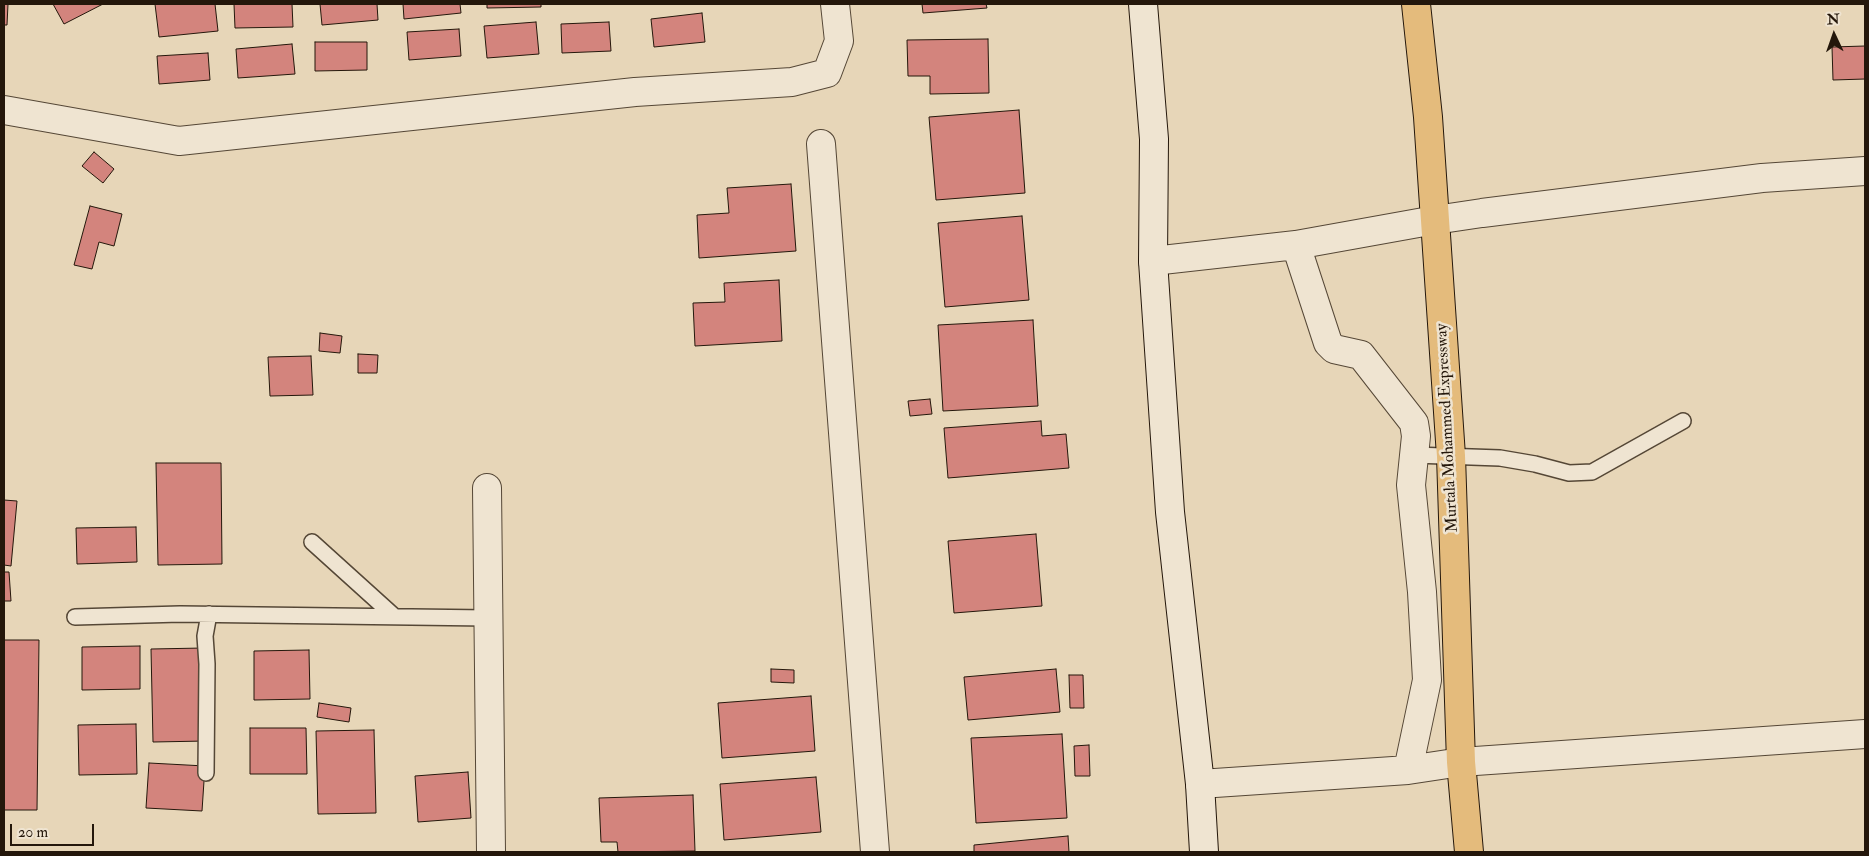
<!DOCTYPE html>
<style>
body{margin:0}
#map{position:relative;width:1869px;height:856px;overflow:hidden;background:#e7d6b8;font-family:"IM FELL Double Pica",serif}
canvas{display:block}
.frame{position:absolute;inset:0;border:5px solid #24170b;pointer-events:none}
.north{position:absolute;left:1809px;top:10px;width:50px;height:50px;-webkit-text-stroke:4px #efe4d1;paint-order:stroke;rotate:357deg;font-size:14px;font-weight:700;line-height:20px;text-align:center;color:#24170b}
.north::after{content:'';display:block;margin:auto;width:18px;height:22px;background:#24170b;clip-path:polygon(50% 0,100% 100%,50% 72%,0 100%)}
.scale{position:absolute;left:10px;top:824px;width:84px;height:22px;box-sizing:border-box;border:2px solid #24170b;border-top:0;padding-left:6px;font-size:15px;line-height:18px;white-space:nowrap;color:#24170b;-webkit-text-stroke:4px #efe4d1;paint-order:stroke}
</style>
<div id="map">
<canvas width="1869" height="856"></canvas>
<div class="frame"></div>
<div class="north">N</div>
<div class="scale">20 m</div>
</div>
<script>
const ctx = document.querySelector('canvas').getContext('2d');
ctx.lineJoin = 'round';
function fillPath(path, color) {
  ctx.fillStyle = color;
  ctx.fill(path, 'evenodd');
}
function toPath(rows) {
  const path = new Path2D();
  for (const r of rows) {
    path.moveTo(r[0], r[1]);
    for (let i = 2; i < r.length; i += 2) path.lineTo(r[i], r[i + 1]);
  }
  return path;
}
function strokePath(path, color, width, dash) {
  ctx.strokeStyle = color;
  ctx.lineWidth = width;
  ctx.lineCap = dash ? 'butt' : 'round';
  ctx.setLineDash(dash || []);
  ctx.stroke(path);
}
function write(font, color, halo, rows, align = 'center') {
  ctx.font = font + ' "IM FELL Double Pica",serif';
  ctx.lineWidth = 5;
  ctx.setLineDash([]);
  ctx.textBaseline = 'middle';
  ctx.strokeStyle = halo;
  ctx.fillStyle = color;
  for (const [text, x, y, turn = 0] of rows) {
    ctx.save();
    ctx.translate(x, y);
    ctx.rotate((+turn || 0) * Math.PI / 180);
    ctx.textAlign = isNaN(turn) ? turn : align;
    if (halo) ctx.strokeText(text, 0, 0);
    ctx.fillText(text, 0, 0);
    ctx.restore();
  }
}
const building = toPath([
 [4,4,8,4,7,25,4,25,4,4],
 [53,4,103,4,64,24,53,4],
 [155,4,215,4,218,31,159,37,155,4],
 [234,4,292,4,293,27,235,28,234,4],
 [320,4,377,4,378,20,322,25,320,4],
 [403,4,460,4,461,13,404,19,403,4],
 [487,4,541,4,541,7,487,8,487,4],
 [922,4,986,4,987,8,923,13,922,4],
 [702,13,705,42,654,47,651,19,702,13],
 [536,22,539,54,487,58,484,26,536,22],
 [609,22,611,51,562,53,561,24,609,22],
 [459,29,461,56,409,60,407,32,459,29],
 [988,39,989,93,930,94,930,76,908,76,907,40,988,39],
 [315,42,367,42,367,70,315,71,315,42],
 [292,44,295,74,238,78,236,49,292,44],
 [1865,46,1865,79,1833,80,1832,47,1865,46],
 [208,53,210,80,159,84,157,56,208,53],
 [1019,110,1025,193,936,200,929,117,1019,110],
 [94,152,114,169,103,183,82,166,94,152],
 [791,184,796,251,699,258,697,215,729,213,727,188,791,184],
 [90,206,122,214,114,246,99,242,92,269,74,265,90,206],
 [1022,216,1029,300,945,307,938,223,1022,216],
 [779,280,782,341,695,346,693,303,725,302,724,283,779,280],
 [1033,320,1038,406,943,411,938,325,1033,320],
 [320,333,342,336,340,353,319,351,320,333],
 [358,354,378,355,377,373,358,373,358,354],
 [311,356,313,395,270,396,268,357,311,356],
 [930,399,932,414,910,416,908,401,930,399],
 [1041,421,1042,436,1066,434,1069,468,948,478,944,428,1041,421],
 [156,463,221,463,222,564,158,565,156,463],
 [4,500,17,501,11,566,4,565,4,500],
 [136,527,137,562,77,564,76,528,136,527],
 [1036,534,1042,606,954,613,948,541,1036,534],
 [4,572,9,572,11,601,4,601,4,572],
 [4,640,39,640,37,810,4,810,4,640],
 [140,646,140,689,82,690,82,647,140,646],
 [204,648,206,741,153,742,151,649,204,648],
 [309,650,310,699,254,700,254,651,309,650],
 [771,669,794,670,794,683,771,682,771,669],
 [1056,669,1060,712,968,720,964,677,1056,669],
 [1069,675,1083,675,1084,708,1070,708,1069,675],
 [811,696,815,751,722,758,718,703,811,696],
 [319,703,351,708,349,722,317,717,319,703],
 [136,724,137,774,79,775,78,725,136,724],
 [250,728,306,728,307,774,250,774,250,728],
 [374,730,376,813,318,814,316,731,374,730],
 [1062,734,1067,818,976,823,971,738,1062,734],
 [1089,745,1090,776,1075,776,1074,746,1089,745],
 [149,763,205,766,202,811,146,808,149,763],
 [468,772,471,818,418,822,415,776,468,772],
 [816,777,821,832,724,840,720,784,816,777],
 [693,795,695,851,618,852,617,842,601,842,599,798,693,795],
 [1068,836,1069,852,974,852,974,845,1068,836]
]);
const service = toPath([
 [1414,455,1500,458,1535,464,1569,473,1592,472,1683,421],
 [312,542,395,617],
 [75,617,180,614,488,618],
 [206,773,207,664,205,636,209,614]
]);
const minor = toPath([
 [4,110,179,141,635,92,792,82,827,73,839,41,835,4],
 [821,144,875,852],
 [1296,245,1328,343,1334,349,1361,355,1414,423,1416,436,1411,485,1422,592,1427,680,1408,770],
 [1153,261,1296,245,1435,220,1482,213,1762,178,1865,171],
 [487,488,491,852],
 [1200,784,1408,770,1461,762,1865,734]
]);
const secondary = toPath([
 [1143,4,1154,139,1153,261,1170,512,1200,784,1204,852]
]);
const primary = toPath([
 [1416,4,1428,117,1451,456,1461,762,1469,852]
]);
const streetNames = [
 ["Murtala Mohammed Expressway",1448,428,-93]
];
fillPath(building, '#d3847d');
strokePath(building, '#24170b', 1);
strokePath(service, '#554736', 18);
strokePath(minor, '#554736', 30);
strokePath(secondary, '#24170b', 30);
strokePath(primary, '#24170b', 30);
strokePath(service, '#efe4d1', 15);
strokePath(minor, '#efe4d1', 28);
strokePath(secondary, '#efe4d1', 28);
strokePath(primary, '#e4bb7c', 28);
write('16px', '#24170b', '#efe4d1', streetNames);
</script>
